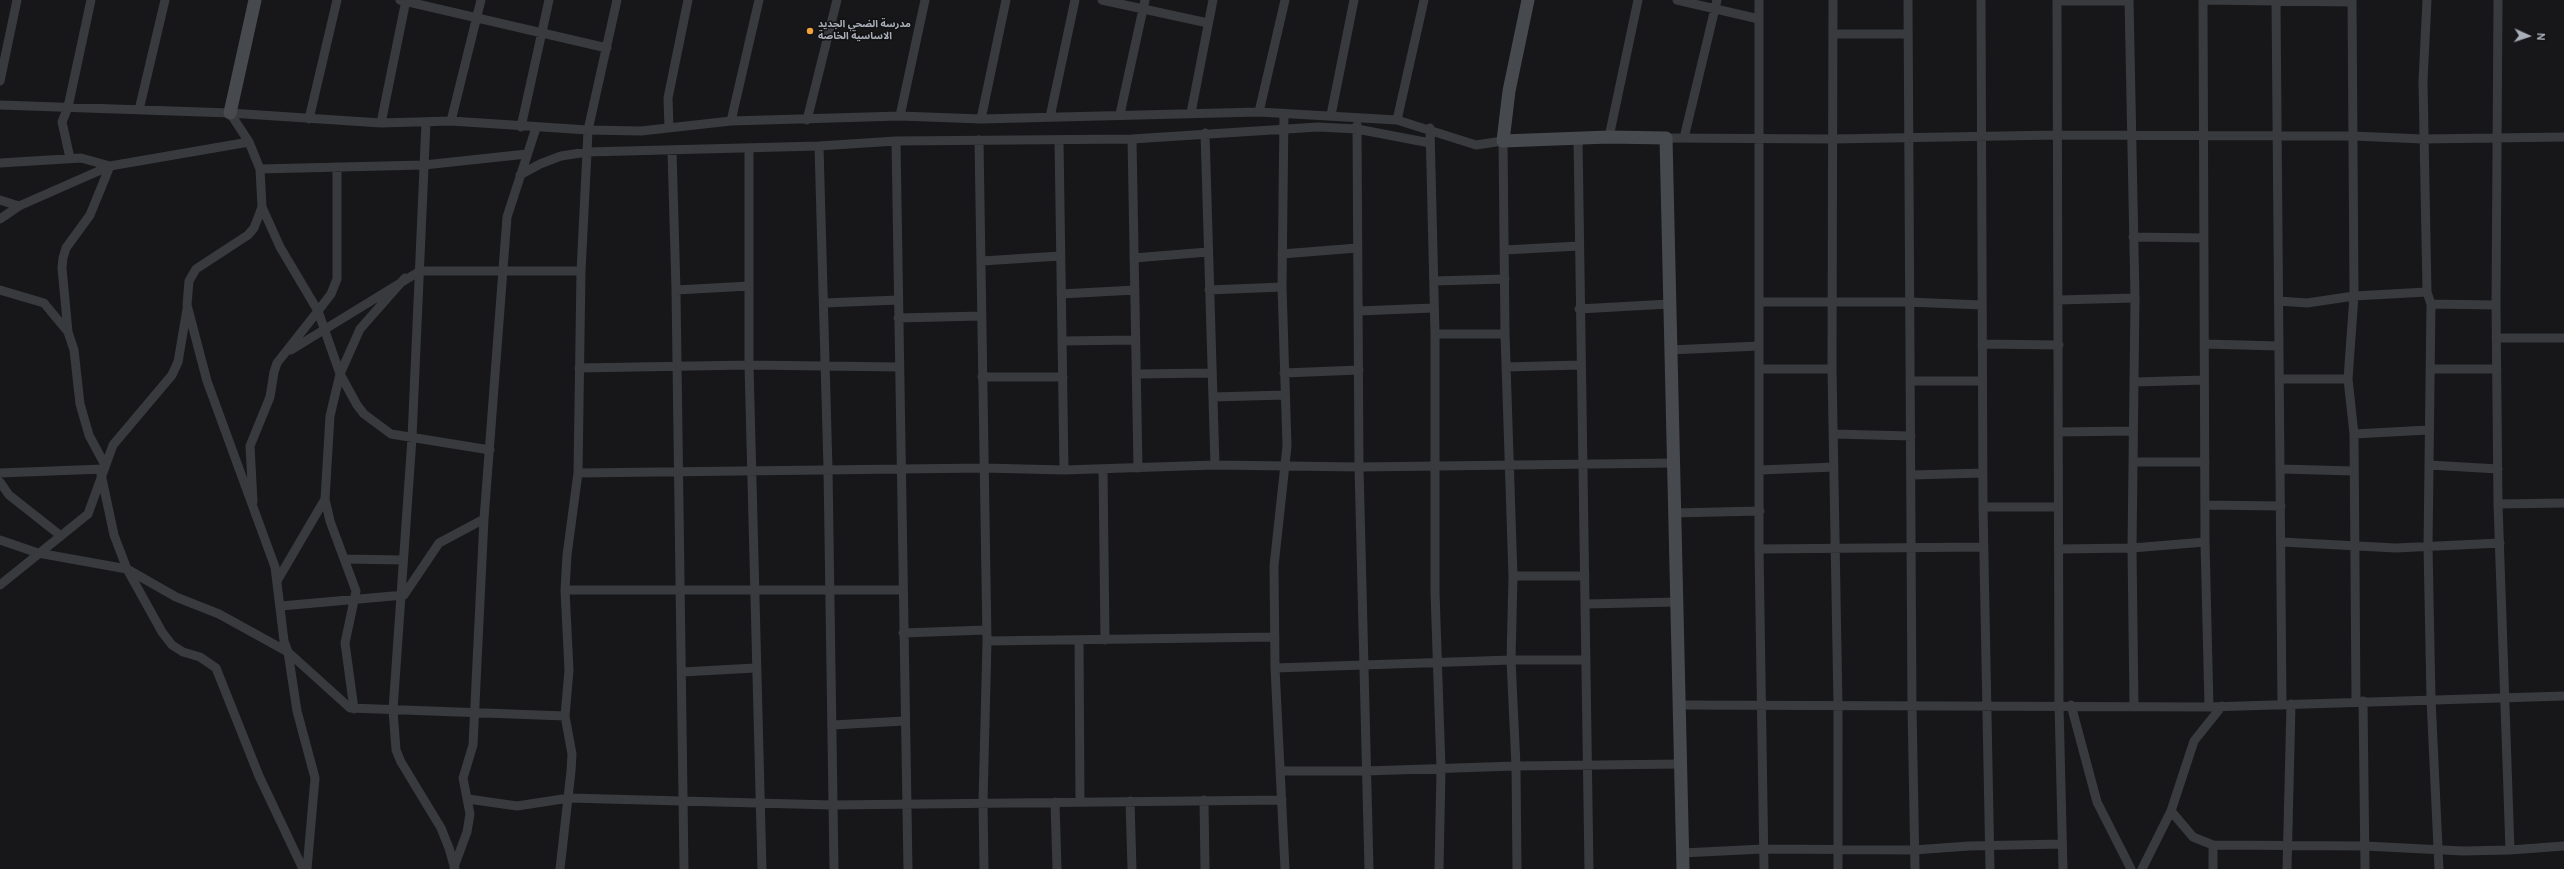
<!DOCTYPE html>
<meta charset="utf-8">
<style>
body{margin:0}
#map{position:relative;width:2564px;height:869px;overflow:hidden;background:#171719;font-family:Overpass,sans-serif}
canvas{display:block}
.north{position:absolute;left:2508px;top:16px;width:40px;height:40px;-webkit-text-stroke:3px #121214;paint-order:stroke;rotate:93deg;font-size:11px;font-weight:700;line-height:16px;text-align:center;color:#a9afb9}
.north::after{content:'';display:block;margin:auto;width:14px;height:18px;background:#a9afb9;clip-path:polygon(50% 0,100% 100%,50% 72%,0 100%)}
</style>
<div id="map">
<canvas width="2564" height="869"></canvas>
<div class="north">N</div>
</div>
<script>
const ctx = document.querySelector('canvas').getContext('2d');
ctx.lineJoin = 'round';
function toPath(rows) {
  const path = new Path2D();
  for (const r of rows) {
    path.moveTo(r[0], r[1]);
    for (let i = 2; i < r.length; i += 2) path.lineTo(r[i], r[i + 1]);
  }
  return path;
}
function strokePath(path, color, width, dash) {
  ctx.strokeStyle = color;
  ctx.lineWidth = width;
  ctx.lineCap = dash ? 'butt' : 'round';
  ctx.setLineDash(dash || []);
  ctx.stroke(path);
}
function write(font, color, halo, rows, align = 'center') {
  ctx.font = font + ' Overpass,"Noto Sans Arabic",sans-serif';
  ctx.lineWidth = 3;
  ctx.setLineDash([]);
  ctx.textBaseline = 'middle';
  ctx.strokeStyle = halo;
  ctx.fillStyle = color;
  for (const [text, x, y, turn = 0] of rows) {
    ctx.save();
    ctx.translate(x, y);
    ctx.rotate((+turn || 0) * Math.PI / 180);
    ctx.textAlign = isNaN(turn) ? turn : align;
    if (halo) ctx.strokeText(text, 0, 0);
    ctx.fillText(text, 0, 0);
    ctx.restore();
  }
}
const street = toPath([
 [400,0,607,48],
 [1102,0,1208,23],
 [1677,0,1759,19],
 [1759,0,1759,549,1764,869],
 [1833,0,1832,369,1838,705,1838,869],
 [1908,0,1912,706,1915,869],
 [1981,0,1983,507,1990,869],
 [2057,0,2059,705,2063,869],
 [2129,0,2135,298,2132,548,2134,707],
 [2203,0,2205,542,2209,707],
 [2203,0,2352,2],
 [2276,0,2282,705],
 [2352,0,2354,296,2348,379,2354,434,2356,701],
 [2427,0,2423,81,2427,292,2431,304,2428,546,2431,699,2439,869],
 [2498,0,2496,305,2498,504,2510,850],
 [2057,1,2129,1],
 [1834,34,1907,34],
 [0,81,17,0],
 [0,105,230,113,381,123,451,121,588,130,641,131,731,121,900,116,981,119,1259,112,1397,120,1476,145,1503,141,1505,334,1513,576,1511,660,1516,766,1517,869],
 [139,110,165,0],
 [1259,112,1285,0],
 [230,113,249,142,260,169,262,207,254,228,248,235,196,269,189,281,187,305,207,381,275,567,284,641,288,652,297,711,315,778,307,869],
 [1191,113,1213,0],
 [1120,114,1145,0],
 [1284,114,1282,287,1287,446,1274,566,1275,668,1285,869],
 [1331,115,1354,0],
 [900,116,925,0],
 [1050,117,1075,0],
 [309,119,337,0],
 [981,119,1006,0],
 [807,120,837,0],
 [1397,120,1424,0],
 [451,121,481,0],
 [731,121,759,0],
 [426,122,412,438,393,710,396,750,401,762,441,828,449,848,455,869],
 [381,123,406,0],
 [1357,125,1359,467,1369,869],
 [521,127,549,0],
 [669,128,668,98,688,0],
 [1430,128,1435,334,1435,592,1441,769,1439,869],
 [1205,133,1215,465],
 [1609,137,1638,0],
 [1578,138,1589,869],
 [1666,138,1834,139,2057,135,2353,136,2423,139,2564,137],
 [1684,138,1717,0],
 [1132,139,1138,468],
 [979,140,987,641,983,803,984,869],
 [1059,140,1064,470],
 [896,141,908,869],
 [819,146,828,469,834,869],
 [749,148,749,365,762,869],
 [672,151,676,290,684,869],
 [70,158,62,122,68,107,91,0],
 [0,163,81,158,110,166,90,215,66,248,63,258,62,268,68,332],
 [337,167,337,279,331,294,318,311,340,374,357,405,364,414,391,434,490,450],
 [260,169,424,165,527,154],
 [520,175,540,164,561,156,587,152,819,146,896,141,1132,139,1318,127,1357,129,1430,143],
 [0,200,19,206],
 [0,219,19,206,110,166,249,142],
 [2133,237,2204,238],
 [1505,250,1579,246],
 [1282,254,1357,248],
 [1134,258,1208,252],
 [982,261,1060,256],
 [1434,281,1505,279],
 [0,290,44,303,68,332,74,350,80,404,89,435,104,463],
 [676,290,749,286],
 [1209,290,1282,287],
 [1061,294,1135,290],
 [2058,300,2135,298],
 [2279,301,2307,303,2354,296,2427,292],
 [1759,302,1908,302,1982,305],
 [824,303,898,300],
 [2431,304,2496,305],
 [1579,309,1669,304],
 [1358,311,1433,308],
 [898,318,982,316],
 [1435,334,1505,334],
 [2496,338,2564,338],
 [1063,341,1135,340],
 [1982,344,2059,345],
 [2204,344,2279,346],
 [291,350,420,271,581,271],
 [1670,350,1759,346],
 [1506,367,1580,365],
 [579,368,749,365,899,367],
 [1760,369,1832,369],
 [2431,369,2497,369],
 [1284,373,1359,370],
 [1136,374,1212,373],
 [982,377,1063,377],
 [2280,379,2348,379],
 [1910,381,1982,381],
 [2135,382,2204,380],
 [1213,397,1285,395],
 [2058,432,2133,431],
 [1834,434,1911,436],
 [2354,434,2428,430],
 [2133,462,2205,462],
 [2429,465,2498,469],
 [1103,469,1105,640],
 [2281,469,2354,471],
 [1760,470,1834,467],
 [0,473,103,469],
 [578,473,984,468,1064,470,1215,465,1359,467,1673,463],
 [101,474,114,535,127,569,162,632,172,645,183,652,200,657,216,668,259,776,303,869],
 [1912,475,1983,473],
 [0,482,9,495,61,536],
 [253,502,250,446,270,397,274,372,277,363,318,311,280,247,262,207],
 [2498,504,2564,503],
 [2205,505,2281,506],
 [1983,507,2058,507],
 [1675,513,1760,511],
 [0,540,38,553,127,569,176,597,219,614,288,652,350,708,565,716],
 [2282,542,2396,548,2500,543],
 [1759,549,1984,547],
 [2059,549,2132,548,2205,542],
 [346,559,403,560],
 [1513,576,1585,576],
 [277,581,325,499],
 [0,585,88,514,113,445,172,375,178,362,187,309],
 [565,590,903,590],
 [1586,604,1677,602],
 [281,606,404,595,439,543,484,519],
 [903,633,986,630],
 [1079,640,1080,801],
 [987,641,1275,637],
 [1275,668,1511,660,1586,660],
 [682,672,755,668],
 [2363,701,2365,869],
 [1679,705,2209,707,2564,696],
 [2071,705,2097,802,2131,869],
 [354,709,345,643,356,591,330,521,325,499,330,416,340,374,360,329,405,278],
 [833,725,904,721],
 [1280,771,1366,771,1516,766,1680,764],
 [468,799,517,806,569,798,832,805,1282,800],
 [1204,800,1205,869],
 [1130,801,1132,869],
 [1055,802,1057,869],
 [2171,811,2193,837,2213,845,2365,846,2463,851,2510,850,2564,846],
 [2213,845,2213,869],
 [1682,853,1763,849,1914,850,1969,846,2062,844],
 [454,867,467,832,470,814,463,778,473,745,484,519,507,217,536,128],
 [560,869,571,771,572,754,565,716,569,670,565,590,567,555,578,473,581,271,587,152,588,130,617,0],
 [2142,869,2171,811,2194,741,2222,706],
 [2287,869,2291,704]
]);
const secondary = toPath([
 [1528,0,1509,91,1503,141,1609,137,1666,138,1683,869],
 [230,113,255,0]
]);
const markers = [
 [810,31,4,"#f0a338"]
];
const poiNames = [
 ["مدرسة الضحي الجديد",818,25],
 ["الاساسية الخاصة",818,37]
];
strokePath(street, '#383a3e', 9);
strokePath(secondary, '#46494e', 13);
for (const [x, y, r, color] of markers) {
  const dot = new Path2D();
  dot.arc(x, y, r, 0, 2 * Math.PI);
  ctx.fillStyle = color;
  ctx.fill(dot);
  strokePath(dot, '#121214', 1.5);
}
write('bold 10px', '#a9afb9', '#121214', poiNames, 'left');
</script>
